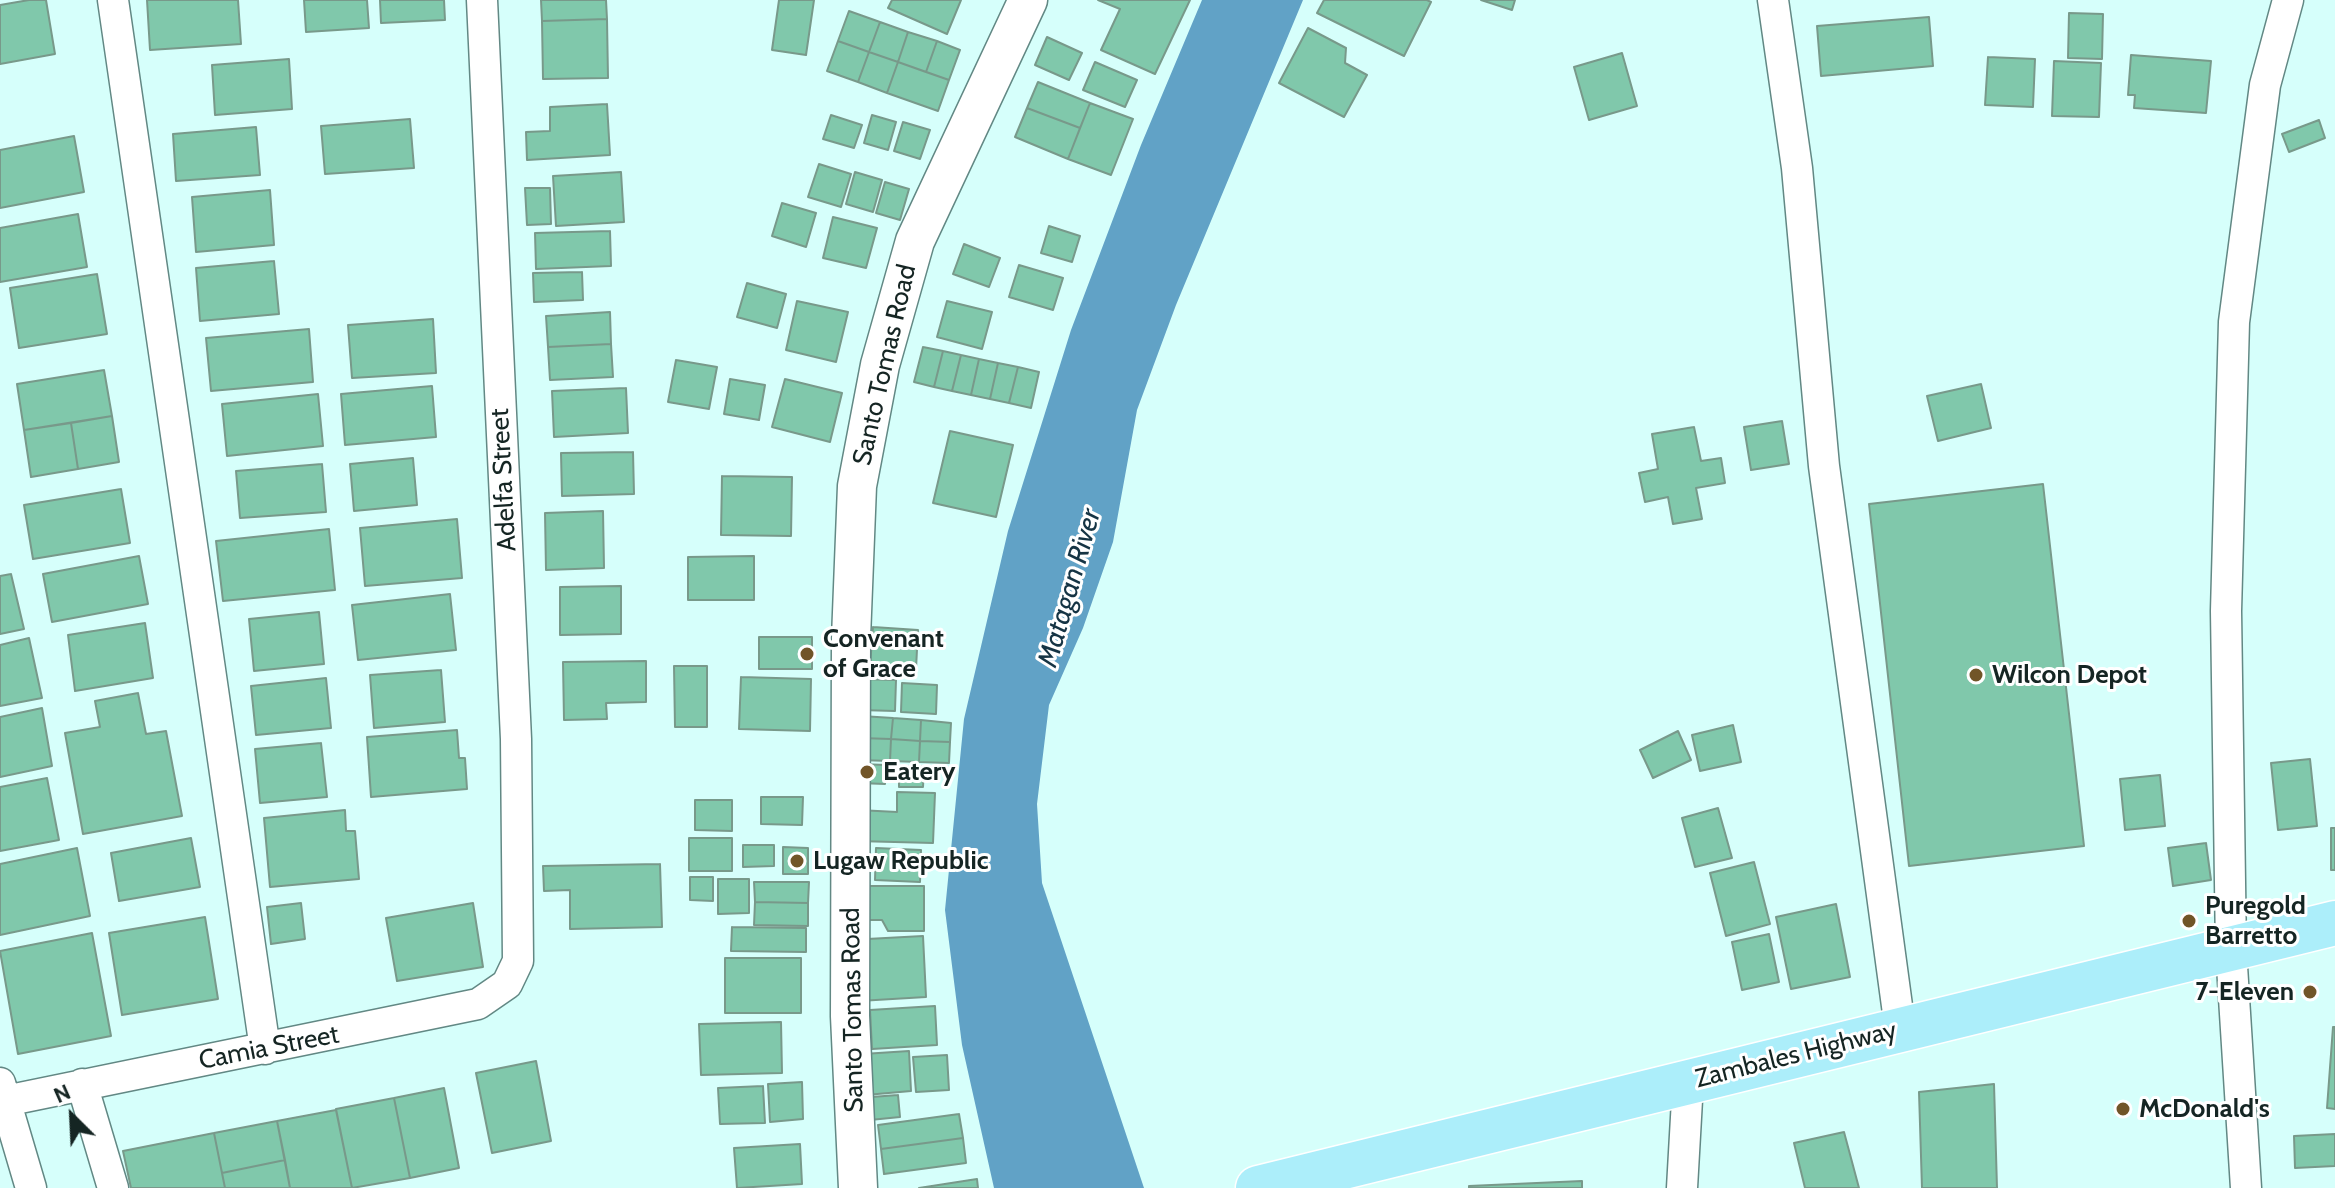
<!DOCTYPE html>
<style>
body{margin:0}
#map{position:relative;width:2335px;height:1188px;overflow:hidden;background:#d6fffb;font-family:Cabin,sans-serif}
canvas{display:block}
.north{position:absolute;left:32px;top:1076px;width:80px;height:80px;-webkit-text-stroke:6px #fff;paint-order:stroke;rotate:336deg;font-size:22px;font-weight:700;line-height:32px;text-align:center;color:#152523}
.north::after{content:'';display:block;margin:auto;width:28px;height:36px;background:#152523;clip-path:polygon(50% 0,100% 100%,50% 72%,0 100%)}
</style>
<div id="map">
<canvas width="2335" height="1188"></canvas>
<div class="north">N</div>
</div>
<script>
const ctx = document.querySelector('canvas').getContext('2d');
ctx.lineJoin = 'round';
function fillPath(path, color) {
  ctx.fillStyle = color;
  ctx.fill(path, 'evenodd');
}
function toPath(rows) {
  const path = new Path2D();
  for (const r of rows) {
    path.moveTo(r[0], r[1]);
    for (let i = 2; i < r.length; i += 2) path.lineTo(r[i], r[i + 1]);
  }
  return path;
}
function strokePath(path, color, width, dash) {
  ctx.strokeStyle = color;
  ctx.lineWidth = width;
  ctx.lineCap = dash ? 'butt' : 'round';
  ctx.setLineDash(dash || []);
  ctx.stroke(path);
}
function write(font, color, halo, rows, align = 'center') {
  ctx.font = font + ' Cabin,sans-serif';
  ctx.lineWidth = 6;
  ctx.setLineDash([]);
  ctx.textBaseline = 'middle';
  ctx.strokeStyle = halo;
  ctx.fillStyle = color;
  for (const [text, x, y, turn = 0] of rows) {
    ctx.save();
    ctx.translate(x, y);
    ctx.rotate((+turn || 0) * Math.PI / 180);
    ctx.textAlign = isNaN(turn) ? turn : align;
    if (halo) ctx.strokeText(text, 0, 0);
    ctx.fillText(text, 0, 0);
    ctx.restore();
  }
}
const water = toPath([
 [1202,0,1303,0,1176,305,1137,410,1113,542,1083,628,1049,705,1037,804,1042,883,1144,1188,994,1188,962,1045,945,910,964,719,1008,531,1071,330,1141,145]
]);
const building = toPath([
 [29,0,46,0,55,54,0,64,0,5,29,0],
 [147,0,238,0,241,44,150,50,147,0],
 [304,0,367,0,369,28,306,32,304,0],
 [380,0,444,0,445,20,381,23,380,0],
 [541,0,606,0,607,19,542,21,541,0],
 [779,0,814,0,806,55,772,50,779,0],
 [892,0,961,0,947,34,888,8,892,0],
 [1098,0,1190,0,1155,74,1101,50,1120,9,1098,0],
 [1324,0,1427,0,1431,2,1404,56,1317,13,1324,0],
 [1481,0,1515,0,1512,10,1481,0],
 [849,11,880,22,869,52,838,41,849,11],
 [2069,13,2103,14,2102,59,2068,58,2069,13],
 [1929,17,1933,66,1821,76,1817,26,1929,17],
 [607,19,608,78,543,79,542,21,607,19],
 [880,22,908,32,898,62,869,52,880,22],
 [1308,28,1346,48,1345,63,1367,75,1344,117,1279,83,1308,28],
 [908,32,937,41,926,72,898,62,908,32],
 [1047,37,1082,53,1069,80,1035,65,1047,37],
 [838,41,869,52,858,82,827,71,838,41],
 [937,41,960,50,949,80,926,72,937,41],
 [869,52,898,62,887,93,858,82,869,52],
 [1622,53,1637,106,1589,120,1574,67,1622,53],
 [2131,55,2211,61,2206,113,2134,108,2135,95,2128,95,2131,55],
 [1988,57,2035,59,2033,107,1985,105,1988,57],
 [289,59,292,109,215,115,212,65,289,59],
 [2054,61,2101,63,2099,117,2052,116,2054,61],
 [898,62,949,80,938,111,887,93,898,62],
 [1095,62,1137,80,1125,107,1083,90,1095,62],
 [1038,82,1090,103,1080,128,1027,108,1038,82],
 [1090,103,1133,119,1111,175,1068,159,1090,103],
 [607,104,610,155,527,160,526,132,550,131,550,107,607,104],
 [1027,108,1080,128,1068,159,1015,137,1027,108],
 [831,115,862,125,854,148,823,139,831,115],
 [872,115,896,122,888,150,864,143,872,115],
 [410,119,414,168,325,174,321,126,410,119],
 [2319,120,2325,138,2289,152,2282,134,2319,120],
 [903,122,930,130,920,159,894,151,903,122],
 [256,127,260,175,176,181,173,134,256,127],
 [74,136,84,192,0,208,0,150,74,136],
 [819,164,851,174,841,207,808,197,819,164],
 [621,172,624,222,556,226,553,176,621,172],
 [855,172,882,180,873,212,846,204,855,172],
 [885,182,909,189,900,220,876,213,885,182],
 [525,188,550,188,551,224,527,225,525,188],
 [270,190,274,245,196,252,192,197,270,190],
 [782,203,816,213,806,247,772,236,782,203],
 [78,214,87,267,0,282,0,228,78,214],
 [833,217,877,228,866,268,823,258,833,217],
 [1049,226,1080,236,1072,262,1041,253,1049,226],
 [610,231,611,266,536,269,535,233,610,231],
 [964,244,1000,258,989,287,953,274,964,244],
 [274,261,279,314,200,321,196,268,274,261],
 [1019,265,1063,278,1053,310,1009,297,1019,265],
 [582,272,583,300,534,302,533,273,582,272],
 [97,274,107,334,19,348,10,288,97,274],
 [747,283,786,294,777,328,737,317,747,283],
 [797,301,848,312,836,362,786,350,797,301],
 [947,301,992,312,982,349,937,337,947,301],
 [610,312,611,344,548,347,546,316,610,312],
 [433,319,436,373,352,378,348,325,433,319],
 [309,329,313,382,211,391,206,338,309,329],
 [611,344,613,377,550,380,548,347,611,344],
 [923,347,943,351,934,387,914,382,923,347],
 [943,351,961,355,952,391,934,387,943,351],
 [961,355,979,359,971,395,952,391,961,355],
 [979,359,998,363,990,399,971,395,979,359],
 [676,360,717,367,709,409,668,402,676,360],
 [998,363,1018,367,1009,403,990,399,998,363],
 [1018,367,1039,372,1031,408,1009,403,1018,367],
 [104,370,112,416,24,430,17,384,104,370],
 [730,379,765,385,759,420,724,414,730,379],
 [785,379,842,393,830,442,772,427,785,379],
 [1981,384,1991,428,1938,441,1927,396,1981,384],
 [432,386,436,437,345,445,341,394,432,386],
 [626,388,628,433,554,437,552,391,626,388],
 [318,394,323,446,227,456,222,404,318,394],
 [112,416,119,462,78,469,71,423,112,416],
 [1782,421,1789,464,1751,470,1744,427,1782,421],
 [71,423,78,469,31,477,24,430,71,423],
 [1694,427,1701,461,1721,458,1725,483,1696,488,1702,519,1673,524,1668,497,1645,502,1639,473,1658,469,1652,434,1694,427],
 [950,431,1013,445,996,517,933,503,950,431],
 [633,452,634,494,562,496,561,453,633,452],
 [413,458,417,505,354,511,350,464,413,458],
 [322,464,326,512,240,518,236,471,322,464],
 [722,476,792,477,791,536,721,535,722,476],
 [2043,484,2084,846,1909,866,1869,504,2043,484],
 [121,489,130,543,33,559,24,505,121,489],
 [603,511,604,568,546,570,545,513,603,511],
 [457,519,462,578,365,586,360,528,457,519],
 [329,529,335,590,223,601,216,541,329,529],
 [139,556,148,604,52,622,43,574,139,556],
 [754,556,754,600,688,600,688,557,754,556],
 [11,574,24,629,0,634,0,576,11,574],
 [621,586,621,634,560,635,560,587,621,586],
 [450,594,456,650,358,660,352,605,450,594],
 [319,612,324,664,254,671,249,619,319,612],
 [145,623,153,678,75,691,68,635,145,623],
 [873,627,918,630,916,669,870,666,873,627],
 [759,637,812,637,812,669,759,669,759,637],
 [29,638,42,698,0,706,0,645,29,638],
 [646,661,646,702,606,703,607,719,564,720,563,662,646,661],
 [674,666,707,666,707,727,675,727,674,666],
 [441,670,445,722,374,728,370,675,441,670],
 [741,677,811,679,810,731,739,729,741,677],
 [326,678,331,728,256,735,251,686,326,678],
 [861,679,896,680,895,711,860,710,861,679],
 [902,683,937,685,936,714,901,712,902,683],
 [138,693,146,734,166,731,182,816,83,834,65,733,100,727,95,701,138,693],
 [42,708,52,766,0,777,0,717,42,708],
 [861,716,893,718,891,739,860,738,861,716],
 [893,718,921,720,920,741,891,739,893,718],
 [921,720,951,723,950,742,920,741,921,720],
 [1733,725,1741,762,1700,771,1692,735,1733,725],
 [457,730,459,758,465,758,467,789,371,797,367,737,457,730],
 [1678,731,1691,760,1653,778,1640,750,1678,731],
 [860,738,891,739,890,761,859,760,860,738],
 [891,739,920,741,919,762,890,761,891,739],
 [920,741,950,742,949,763,919,762,920,741],
 [321,743,327,797,260,803,255,749,321,743],
 [2310,759,2317,826,2278,830,2271,763,2310,759],
 [860,764,886,765,885,784,859,783,860,764],
 [899,766,924,766,923,787,899,787,899,766],
 [2160,775,2165,826,2125,830,2120,779,2160,775],
 [47,778,59,840,0,851,0,787,47,778],
 [897,792,935,793,933,843,856,841,858,810,897,812,897,792],
 [761,797,803,797,802,825,761,824,761,797],
 [695,800,732,800,732,831,695,830,695,800],
 [1718,808,1732,858,1695,867,1682,818,1718,808],
 [345,810,346,831,355,831,359,879,270,887,264,818,345,810],
 [2331,828,2335,828,2335,870,2331,870,2331,828],
 [191,838,200,887,119,901,111,853,191,838],
 [689,838,732,838,732,871,689,871,689,838],
 [2206,843,2211,880,2173,886,2168,848,2206,843],
 [743,845,774,845,774,866,743,867,743,845],
 [783,847,808,848,808,874,783,874,783,847],
 [77,848,90,916,0,935,0,864,77,848],
 [876,848,921,850,920,882,875,880,876,848],
 [1754,862,1770,924,1726,936,1710,873,1754,862],
 [660,864,662,927,570,929,570,890,544,891,543,866,660,864],
 [690,877,713,877,713,901,690,900,690,877],
 [718,879,749,879,749,913,718,914,718,879],
 [754,882,809,882,808,903,755,902,754,882],
 [857,886,924,886,924,931,888,931,882,920,857,920,857,886],
 [755,902,808,903,808,926,754,925,755,902],
 [301,903,305,939,271,944,267,907,301,903],
 [473,903,483,967,397,981,386,918,473,903],
 [1836,904,1850,977,1791,989,1776,917,1836,904],
 [205,917,218,999,122,1015,109,933,205,917],
 [732,927,806,928,806,952,731,951,732,927],
 [92,933,111,1036,18,1054,0,951,92,933],
 [1769,934,1779,982,1742,990,1732,942,1769,934],
 [923,936,926,997,859,1001,867,939,923,936],
 [725,958,801,958,801,1013,725,1013,725,958],
 [935,1006,937,1045,872,1049,870,1010,935,1006],
 [781,1022,782,1073,701,1075,699,1024,781,1022],
 [2333,1027,2335,1027,2335,1109,2327,1108,2333,1027],
 [909,1051,911,1091,866,1095,863,1054,909,1051],
 [947,1055,949,1090,916,1092,913,1057,947,1055],
 [536,1061,551,1141,492,1153,476,1073,536,1061],
 [802,1082,803,1119,770,1122,768,1084,802,1082],
 [1994,1084,1997,1188,1922,1188,1919,1092,1994,1084],
 [763,1086,765,1123,720,1124,718,1088,763,1086],
 [444,1088,459,1168,410,1178,394,1098,444,1088],
 [898,1095,900,1117,860,1121,858,1098,898,1095],
 [394,1098,410,1178,352,1188,336,1109,394,1098],
 [336,1110,352,1188,290,1188,277,1121,336,1110],
 [959,1114,963,1138,881,1149,878,1125,959,1114],
 [277,1121,285,1160,222,1173,214,1133,277,1121],
 [1844,1132,1859,1188,1805,1188,1794,1143,1844,1132],
 [214,1133,225,1188,131,1188,123,1151,214,1133],
 [2335,1134,2335,1166,2295,1168,2294,1136,2335,1134],
 [963,1138,966,1163,884,1174,881,1149,963,1138],
 [800,1144,802,1184,737,1188,734,1148,800,1144],
 [285,1160,290,1188,225,1188,222,1173,285,1160],
 [977,1179,978,1188,919,1188,977,1179],
 [1582,1181,1582,1188,1469,1188,1469,1186,1582,1181]
]);
const minor = toPath([
 [113,0,265,1049],
 [1773,0,1797,168,1824,466,1900,1028],
 [0,1083,31,1188],
 [82,1084,113,1188],
 [0,1102,478,1004,507,984,518,961,516,739,482,0],
 [1682,1188,1688,1082],
 [2246,1188,2231,950,2226,611,2234,322,2265,85,2288,0]
]);
const tertiary = toPath([
 [858,1188,850,1016,851,638,857,486,880,365,915,241,1028,0]
]);
const primary = toPath([
 [1258,1188,2335,923]
]);
const markers = [
 [807,654,8,"#715528"],
 [1976,675,8,"#715528"],
 [867,772,8,"#715528"],
 [797,861,8,"#715528"],
 [2189,921,8,"#715528"],
 [2310,992,8,"#715528"],
 [2123,1109,8,"#715528"]
];
const streetNames = [
 ["Santo Tomas Road",885,365,-77],
 ["Adelfa Street",504,480,-93],
 ["Santo Tomas Road",853,1010,-91],
 ["Camia Street",269,1048,-11],
 ["Zambales Highway",1796,1055,-14]
];
const poiNames = [
 ["Convenant",823,639],
 ["of Grace",823,669],
 ["Wilcon Depot",1992,675],
 ["Eatery",883,772],
 ["Lugaw Republic",813,861],
 ["Puregold",2205,906],
 ["Barretto",2205,936],
 ["7-Eleven",2294,992,"right"],
 ["McDonald's",2139,1109]
];
const waterNames = [
 ["Matagan River",1070,588,-74]
];
fillPath(water, '#61a2c6');
fillPath(building, '#80c8ab');
strokePath(building, '#78998a', 2);
strokePath(minor, '#628884', 33);
strokePath(tertiary, '#628884', 41);
strokePath(primary, '#fff', 47);
strokePath(minor, '#fff', 30);
strokePath(tertiary, '#fff', 38);
strokePath(primary, '#aceefa', 44);
for (const [x, y, r, color] of markers) {
  const dot = new Path2D();
  dot.arc(x, y, r, 0, 2 * Math.PI);
  ctx.fillStyle = color;
  ctx.fill(dot);
  strokePath(dot, '#fff', 3);
}
write('26px', '#152523', '#fff', streetNames);
write('bold 26px', '#152523', '#fff', poiNames, 'left');
write('italic 28px', '#153444', '#fff', waterNames);
</script>
